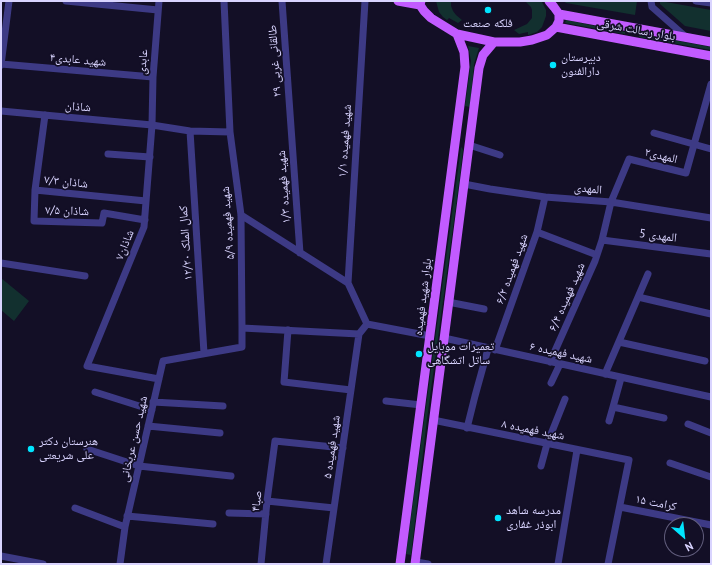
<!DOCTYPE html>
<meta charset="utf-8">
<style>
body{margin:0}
#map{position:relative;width:712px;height:565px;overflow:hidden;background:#130f26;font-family:"PT Sans",sans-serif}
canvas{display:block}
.frame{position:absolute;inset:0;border:2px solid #d9d4ff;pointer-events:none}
.north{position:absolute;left:664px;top:517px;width:40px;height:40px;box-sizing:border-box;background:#130f26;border:1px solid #625e7d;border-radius:50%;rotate:152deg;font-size:11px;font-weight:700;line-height:16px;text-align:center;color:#d9d4ff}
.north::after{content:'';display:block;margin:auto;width:14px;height:18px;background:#00e5ff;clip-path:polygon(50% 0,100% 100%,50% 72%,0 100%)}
</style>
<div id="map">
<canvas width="712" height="565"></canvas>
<div class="frame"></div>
<div class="north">N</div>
</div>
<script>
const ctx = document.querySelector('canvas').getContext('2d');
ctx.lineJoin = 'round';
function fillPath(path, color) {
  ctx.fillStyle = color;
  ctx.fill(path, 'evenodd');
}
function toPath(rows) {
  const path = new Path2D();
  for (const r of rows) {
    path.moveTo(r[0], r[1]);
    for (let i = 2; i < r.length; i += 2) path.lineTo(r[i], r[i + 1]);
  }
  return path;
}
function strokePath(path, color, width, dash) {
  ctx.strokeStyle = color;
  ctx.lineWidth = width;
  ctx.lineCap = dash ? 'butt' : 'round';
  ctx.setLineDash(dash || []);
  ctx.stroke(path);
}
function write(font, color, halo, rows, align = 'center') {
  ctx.font = font + ' "PT Sans","Noto Naskh Arabic",sans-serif';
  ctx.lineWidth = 3.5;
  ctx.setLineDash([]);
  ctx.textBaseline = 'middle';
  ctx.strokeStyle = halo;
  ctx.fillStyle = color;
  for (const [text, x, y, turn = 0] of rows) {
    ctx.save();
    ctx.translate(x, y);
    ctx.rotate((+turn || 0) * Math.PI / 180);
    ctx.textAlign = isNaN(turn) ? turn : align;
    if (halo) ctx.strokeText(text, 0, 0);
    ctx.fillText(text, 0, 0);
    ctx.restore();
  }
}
const green = toPath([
 [436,1,451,1,451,6,453,11,456,15,462,20,458,23,449,18,447,20,443,17,439,12],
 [525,1,540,1,542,2,546,10,546,16,542,27,537,32,528,35,528,32,519,34,514,30,527,24,532,18,532,10,531,7],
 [564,1,637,1,635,15,566,3],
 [660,1,711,10,711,31,685,26,660,4],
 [566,20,625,32,625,34,565,23],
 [640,34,711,47,711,50,639,37],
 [468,46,479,48,474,64,470,107,465,106,471,61],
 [461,147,462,148,463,150,460,176,427,419,411,555,406,554],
 [1,278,29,301,14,321,1,310]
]);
const minor = toPath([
 [66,1,158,10],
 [224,1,230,132,241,215,242,328,359,334],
 [282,1,300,253],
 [365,1,348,283,367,324],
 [651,1,652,7,686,37],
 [696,1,711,3],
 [1,64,153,77],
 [1,65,9,1],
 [1,111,152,125,190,131,230,132],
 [45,115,35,190,146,201],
 [190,131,204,353],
 [654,133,711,149],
 [469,145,500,155],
 [108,154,150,157],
 [464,184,490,189,545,197,611,202,711,218],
 [35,190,34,221,102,223,104,213,145,220],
 [241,215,348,283],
 [537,232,545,197],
 [602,240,711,254],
 [1,263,85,276],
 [638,297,711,314],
 [448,302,484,309],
 [288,330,284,382,351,390],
 [444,338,711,397],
 [619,342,705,361],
 [495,350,537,232,597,255],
 [550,362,595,261,602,240,611,202,629,159,686,173,711,84],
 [605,374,648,274],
 [159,379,87,366,144,227,152,125,153,77,159,1],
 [551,383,560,364],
 [95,392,152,410],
 [386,401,421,405],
 [153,402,223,406],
 [613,407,664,418],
 [433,420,629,460,608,564],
 [609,421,613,407,621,378],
 [688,424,711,433],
 [148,426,220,433],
 [467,428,475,396,488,349],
 [87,449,139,466,231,476],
 [670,463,711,477],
 [541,466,547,444,565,399],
 [267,501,334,508],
 [620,507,711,525],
 [75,508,125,527],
 [229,513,266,514],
 [127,516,213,524],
 [1,556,43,564],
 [416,562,428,564],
 [120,564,125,527,163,361,242,347,242,328],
 [261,564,267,501,275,441,343,448],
 [326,564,359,334,367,324,430,336],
 [558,564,577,450]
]);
const major = toPath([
 [398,1,420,5],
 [421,1,420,5,424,11,431,18,457,34,494,42,520,42,532,40,547,35,556,27,559,21,559,14,554,7,549,1],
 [559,14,711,42],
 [556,27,711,56],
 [400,564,465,67,464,52,457,34],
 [415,564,479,68,483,55,494,42]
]);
const markers = [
 [488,10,4,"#00e5ff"],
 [553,65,4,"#00e5ff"],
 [419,354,4,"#00e5ff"],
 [31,449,4,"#00e5ff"],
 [498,518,4,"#00e5ff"]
];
const poiNames = [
 ["فلکه صنعت",488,24,"center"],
 ["دبیرستان",561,58],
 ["دارالفنون",561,72],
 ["تعمیرات موبایل",427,347],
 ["ساتل اتشگاهی",427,361],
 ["هنرستان دکتر",39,442],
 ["علی شریعتی",39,456],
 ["مدرسه شاهد",506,511],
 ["ابوذر غفاری",506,525]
];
const streetNames = [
 ["بلوار رسالت شرقی",636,30,10],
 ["شهید عابدی۴",78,60,5],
 ["طالقانی غربی ۲۹",275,61,-94],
 ["عابدی",143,62,-86],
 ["شاذان",78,107,5],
 ["شهید فهمیده ۱/۱",345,141,-86],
 ["المهدی۲",661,156,14],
 ["شاذان ۷/۳",66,182,6],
 ["شهید فهمیده ۱/۳",284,187,-94],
 ["المهدی",588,189,5],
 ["شاذان ۷/۵",67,211,2],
 ["شهید فهمیده ۵/۹",228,223,-94],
 ["المهدی 5",658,236,7],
 ["کمال الملک ۱۲/۲۰",186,243,-94],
 ["شاذان۷",125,245,-68],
 ["شهید فهمیده ۶/۲",512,269,-70],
 ["بلوار شهید فهمیده",423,297,-83],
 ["شهید فهمیده ۶/۴",567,297,-66],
 ["شهید فهمیده ۶",561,353,12],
 ["شهید فهمیده ۸",533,430,11],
 ["شهید حسن عربخانی",134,439,-77],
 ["شهید فهمیده ۵",332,447,-82],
 ["صبا۴",257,501,-83],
 ["کرامت ۱۵",656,503,11]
];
fillPath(green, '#12302f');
strokePath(minor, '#3d3a85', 7);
strokePath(major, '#c25bff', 9);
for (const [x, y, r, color] of markers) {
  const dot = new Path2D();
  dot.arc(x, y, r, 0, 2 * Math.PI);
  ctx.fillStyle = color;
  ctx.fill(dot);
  strokePath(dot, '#130f26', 1.5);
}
write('12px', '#d9d4ff', '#130f26', poiNames, 'left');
write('12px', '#d9d4ff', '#130f26', streetNames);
</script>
